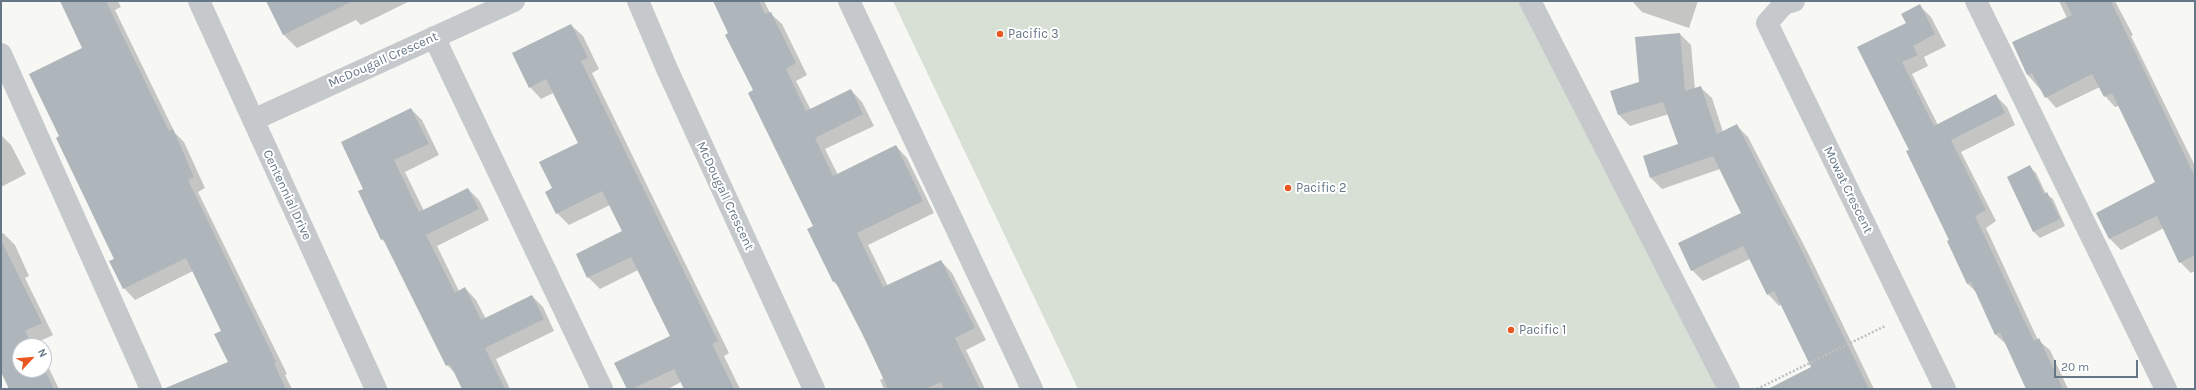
<!DOCTYPE html>
<style>
body{margin:0}
#map{position:relative;width:2196px;height:390px;overflow:hidden;background:#f7f7f4;font-family:Karla,sans-serif}
canvas{display:block}
.frame{position:absolute;inset:0;border:2px solid #657687;pointer-events:none}
.north{position:absolute;left:12px;top:338px;width:40px;height:40px;box-sizing:border-box;background:#fff;border:1px solid #c1c8cf;border-radius:50%;rotate:64deg;font-size:11px;font-weight:700;line-height:16px;text-align:center;color:#657687}
.north::after{content:'';display:block;margin:auto;width:14px;height:18px;background:#eb5720;clip-path:polygon(50% 0,100% 100%,50% 72%,0 100%)}
.scale{position:absolute;left:2054px;top:360px;width:84px;height:18px;box-sizing:border-box;border:2px solid #657687;border-top:0;padding-left:5px;font-size:12px;line-height:14px;white-space:nowrap;color:#657687;-webkit-text-stroke:3px #fff;paint-order:stroke}
</style>
<div id="map">
<canvas width="2196" height="390"></canvas>
<div class="frame"></div>
<div class="north">N</div>
<div class="scale">20 m</div>
</div>
<script>
const ctx = document.querySelector('canvas').getContext('2d');
ctx.lineJoin = 'round';
function fillPath(path, color) {
  ctx.fillStyle = color;
  ctx.fill(path, 'evenodd');
}
function toPath(rows) {
  const path = new Path2D();
  for (const r of rows) {
    path.moveTo(r[0], r[1]);
    for (let i = 2; i < r.length; i += 2) path.lineTo(r[i], r[i + 1]);
  }
  return path;
}
function strokePath(path, color, width, dash) {
  ctx.strokeStyle = color;
  ctx.lineWidth = width;
  ctx.lineCap = dash ? 'butt' : 'round';
  ctx.setLineDash(dash || []);
  ctx.stroke(path);
}
function write(font, color, halo, rows, align = 'center') {
  ctx.font = font + ' Karla,sans-serif';
  ctx.lineWidth = 4;
  ctx.setLineDash([]);
  ctx.textBaseline = 'middle';
  ctx.strokeStyle = halo;
  ctx.fillStyle = color;
  for (const [text, x, y, turn = 0] of rows) {
    ctx.save();
    ctx.translate(x, y);
    ctx.rotate((+turn || 0) * Math.PI / 180);
    ctx.textAlign = isNaN(turn) ? turn : align;
    if (halo) ctx.strokeText(text, 0, 0);
    ctx.fillText(text, 0, 0);
    ctx.restore();
  }
}
const green = toPath([
 [893,1,1538,1,1726,389,1078,389]
]);
const shadow = toPath([
 [61,1,118,1,121,7,115,10,175,133,184,142,205,188,198,192,287,374,285,375,292,389,179,389,229,362,223,331,193,271,135,300,124,288,115,260,83,48],
 [267,1,410,1,361,25,356,20,297,48,283,34],
 [714,1,764,1,770,13,782,24,807,75,796,81,811,110,851,90,862,102,874,126,825,149,838,175,896,146,907,158,934,213,868,245,888,286,941,261,952,273,986,340,966,350,985,389,884,389,880,380,884,378,839,287,834,282,814,226],
 [1632,1,1698,1,1689,28,1642,12],
 [2059,1,2115,1,2133,35,2131,36,2195,166,2195,271,2191,273,2180,262,2164,228,2121,250,2110,239,2098,213,2157,183,2119,106,2115,107,2105,96,2100,87,2056,108,2027,74,2067,18],
 [1920,6,1931,17,1946,46,1924,57,1928,66,1912,74,1938,125,1995,95,2007,107,2015,125,1961,152,1996,221,1986,228,2038,340,2050,350,2068,389,2027,389,2007,345,1995,334,1977,293,1968,284,1910,150,1858,48,1907,24],
 [571,25,583,36,599,69,592,73,729,353,724,356,740,389,685,389,681,382,668,389,628,389,671,337,638,270,600,289,588,277,623,232,610,205,569,225,557,213,553,189,579,144,553,93,541,99,530,87],
 [1680,34,1691,45,1695,89,1700,87,1712,98,1723,132,1737,126,1748,137,1809,255,1874,389,1770,389,1813,368,1782,304,1779,306,1768,294,1750,259,1703,281,1692,270,1742,214,1720,169,1662,189,1651,178,1679,144,1669,114,1630,126,1619,115,1611,92,1640,83],
 [411,109,422,120,439,155,405,172,424,211,468,189,479,200,489,220,437,246,459,291,465,288,476,300,486,319,532,296,543,307,554,331,496,359,510,389,462,389,456,374,447,365,387,244,382,239,365,189],
 [1,135,11,145,26,174,1,187],
 [2030,167,2036,173,2046,194,2053,199,2065,226,2040,238,2034,232,2009,177],
 [3,233,15,245,29,276,25,278,53,335,36,343,38,346,20,346,20,370,44,370,44,358,59,389,10,389,1,370,1,234]
]);
const building = toPath([
 [60,1,106,1,169,131,173,129,194,177,188,180,276,362,274,363,286,389,163,389,228,362,214,334,221,331,186,258,123,289,109,261,114,259,56,138,59,136,29,74,82,48],
 [266,1,353,1,283,35],
 [713,1,759,1,765,14,771,12,796,63,786,69,806,111,851,89,863,114,815,138,833,176,896,145,923,201,857,233,883,287,941,260,975,328,955,338,980,389,944,389,941,382,925,389,888,389,864,337,835,281,833,282,807,229,813,226,748,93,753,90,725,35,728,33],
 [2065,1,2111,1,2195,177,2195,255,2179,263,2157,216,2109,239,2096,213,2155,182,2112,93,2104,97,2092,74,2045,98,2032,73,2027,75,2012,42,2072,15],
 [1920,4,1935,34,1913,46,1918,55,1902,62,1934,126,1996,94,2005,113,1951,140,1986,210,1975,216,2034,341,2039,338,2063,389,2026,389,2000,332,1995,335,1971,282,1967,284,1947,241,1949,240,1906,151,1909,150,1857,47,1906,23,1901,14],
 [571,24,588,58,581,61,718,341,712,344,734,389,684,389,674,369,632,389,627,389,614,363,670,336,631,257,587,278,576,254,622,231,602,191,556,214,545,192,552,188,539,162,578,143,546,79,529,88,512,53],
 [1680,33,1685,91,1701,86,1717,134,1737,124,1798,243,1869,389,1768,389,1811,367,1774,291,1767,295,1743,246,1691,271,1678,243,1741,213,1713,156,1650,178,1643,156,1678,144,1663,102,1618,115,1610,91,1639,82,1635,37],
 [411,108,429,144,394,160,419,212,468,188,479,209,426,235,455,293,465,287,481,320,532,295,544,319,485,348,505,389,462,389,450,364,446,366,383,239,381,240,358,191,363,189,341,142],
 [2030,165,2044,194,2047,192,2060,219,2033,232,2007,177],
 [1,240,42,323,25,331,33,346,20,346,20,370,44,369,54,389,9,389,1,372]
]);
const path = toPath([
 [1757,389,1885,326]
]);
const minor = toPath([
 [199,1,376,389],
 [638,1,667,69,814,389],
 [849,1,1032,389],
 [1530,1,1729,389],
 [1794,1,1784,4,1767,23,1945,389],
 [1976,1,2166,389],
 [434,37,602,389],
 [1,54,151,389],
 [253,120,514,1]
]);
const markers = [
 [1000,34,4,"#eb5720"],
 [1288,188,4,"#eb5720"],
 [1511,330,4,"#eb5720"]
];
const poiNames = [
 ["Pacific 3",1008,34],
 ["Pacific 2",1296,188],
 ["Pacific 1",1519,330]
];
const streetNames = [
 ["McDougall Crescent",383,60,-24],
 ["Mowat Crescent",1848,190,64],
 ["Centennial Drive",287,195,65],
 ["McDougall Crescent",725,196,65]
];
fillPath(green, '#d8dfd5');
fillPath(shadow, '#0003');
fillPath(building, '#aeb5bb');
strokePath(path, '#bec1c3', 2.5, [2, 2]);
strokePath(minor, '#c5c9cc', 22);
for (const [x, y, r, color] of markers) {
  const dot = new Path2D();
  dot.arc(x, y, r, 0, 2 * Math.PI);
  ctx.fillStyle = color;
  ctx.fill(dot);
  strokePath(dot, '#fff', 1.5);
}
write('13px', '#657687', '#fff', poiNames, 'left');
write('13px', '#657687', '#fff', streetNames);
</script>
